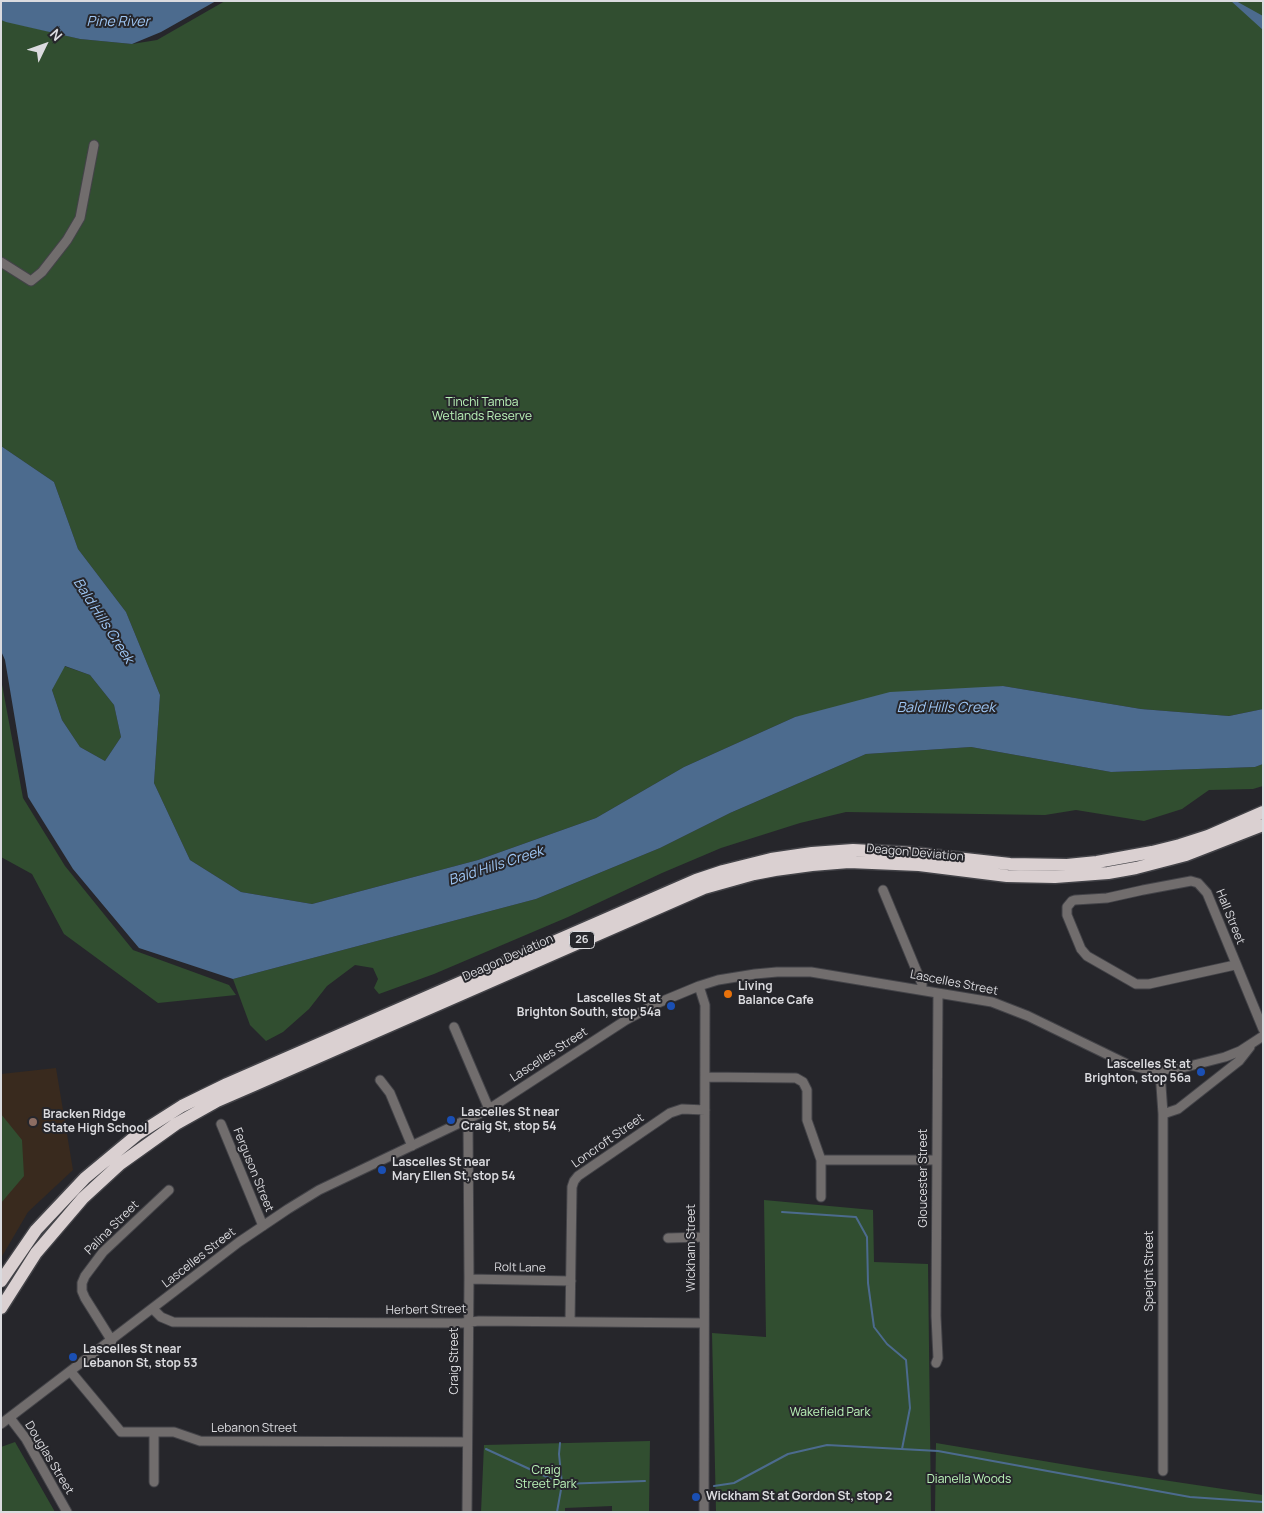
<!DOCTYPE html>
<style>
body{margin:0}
#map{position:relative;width:1264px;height:1513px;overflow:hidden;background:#26262b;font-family:Manrope,sans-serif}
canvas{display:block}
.frame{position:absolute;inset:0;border:2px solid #dbdbdf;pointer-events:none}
.north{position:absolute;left:20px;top:20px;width:50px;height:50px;-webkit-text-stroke:4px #26262b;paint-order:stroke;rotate:48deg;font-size:14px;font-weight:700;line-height:20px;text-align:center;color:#dbdbdf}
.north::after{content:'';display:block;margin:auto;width:18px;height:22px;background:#dbdbdf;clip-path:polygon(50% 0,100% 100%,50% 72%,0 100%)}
</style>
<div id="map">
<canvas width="1264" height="1513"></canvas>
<div class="frame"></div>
<div class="north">N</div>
</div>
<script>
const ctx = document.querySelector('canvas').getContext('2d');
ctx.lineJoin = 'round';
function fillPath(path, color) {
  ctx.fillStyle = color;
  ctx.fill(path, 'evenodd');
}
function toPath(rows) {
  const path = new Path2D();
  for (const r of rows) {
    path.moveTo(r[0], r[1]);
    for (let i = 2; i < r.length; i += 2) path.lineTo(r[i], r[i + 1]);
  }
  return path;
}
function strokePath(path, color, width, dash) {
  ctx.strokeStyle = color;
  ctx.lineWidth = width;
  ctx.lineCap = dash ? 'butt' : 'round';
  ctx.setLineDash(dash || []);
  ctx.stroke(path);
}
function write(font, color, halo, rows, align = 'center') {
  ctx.font = font + ' Manrope,sans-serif';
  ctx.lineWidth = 4;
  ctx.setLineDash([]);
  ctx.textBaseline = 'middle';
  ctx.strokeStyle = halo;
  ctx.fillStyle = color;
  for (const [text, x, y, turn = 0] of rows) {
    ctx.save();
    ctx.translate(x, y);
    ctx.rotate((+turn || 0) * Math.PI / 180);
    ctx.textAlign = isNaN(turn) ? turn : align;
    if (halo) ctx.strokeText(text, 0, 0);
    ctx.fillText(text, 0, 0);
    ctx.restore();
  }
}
const education = toPath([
 [56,1068,73,1170,28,1212,1,1258,1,1074]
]);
const green = toPath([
 [225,1,1263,1,1263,709,1229,716,1141,709,1003,686,795,717,684,767,596,818,478,860,312,904,241,892,190,860,154,783,160,695,126,612,78,549,54,482,1,446,1,20,80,39,132,44,157,40],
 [64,666,90,675,114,705,121,737,105,761,80,747,62,720,52,690],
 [1,679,23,798,65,866,133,950,229,985,236,995,158,1003,64,934,32,874,1,857],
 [971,747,1111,772,1255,767,1263,764,1263,786,1253,789,1209,790,1182,809,1144,821,1076,810,1045,815,846,812,800,823,721,848,662,873,568,917,434,974,379,994,374,988,378,979,373,968,355,965,327,986,309,1009,283,1032,266,1041,250,1025,233,979,536,899,660,848,730,813,866,754],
 [1,1114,22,1140,24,1176,1,1203],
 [764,1200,873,1210,874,1262,928,1264,931,1512,716,1512,712,1333,766,1337],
 [650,1441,649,1512,612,1512,612,1506,565,1508,565,1512,481,1512,484,1445],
 [15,1442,55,1512,1,1512,1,1447],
 [936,1443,1103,1471,1263,1495,1263,1512,935,1512]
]);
const water = toPath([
 [1,1,216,1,161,32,132,44,80,39,6,22,1,20],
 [1231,1,1236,1,1263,16,1263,30],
 [1,446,54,482,78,549,126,612,160,695,154,783,190,860,241,892,312,904,478,860,596,818,684,767,795,717,890,692,1003,686,1141,709,1229,716,1263,709,1263,764,1255,767,1111,772,971,747,866,754,730,813,660,848,536,899,233,979,139,948,73,869,28,797,5,660,1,651],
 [65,666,90,675,114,705,121,737,105,761,80,747,62,720,52,690]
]);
const stream = toPath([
 [782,1212,856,1217,867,1237,868,1283,874,1327,887,1344,906,1360,910,1408,902,1449],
 [486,1449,562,1484,645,1481],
 [714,1486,734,1483,788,1454,827,1445,938,1451,1190,1497,1263,1502],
 [557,1512,562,1484,559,1454,560,1443]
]);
const minor = toPath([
 [1,262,31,281,42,272,67,240,80,218,94,145],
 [883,890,922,984,922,990],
 [1235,965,1149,984,1136,984,1087,956,1081,949,1067,915,1067,907,1072,901,1075,900,1107,898,1143,890,1191,881,1198,883,1207,893,1263,1029],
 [699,986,705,1005,704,1512],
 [454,1027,489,1109],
 [1160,1071,1163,1114,1163,1471],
 [705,1077,796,1078,803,1082,807,1090,807,1120,821,1160,821,1197],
 [380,1080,390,1093,412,1146],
 [1163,1114,1178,1109,1239,1061,1250,1047],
 [221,1124,263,1226],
 [821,1160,936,1160],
 [668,1238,704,1237],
 [469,1279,571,1281],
 [153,1309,161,1317,173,1322,462,1323,479,1321,704,1323],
 [570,1322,572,1187,574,1181,578,1176,670,1113,682,1109,705,1110],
 [112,1341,85,1298,82,1291,82,1283,85,1276,103,1252,169,1190],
 [936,1363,938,1358,936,1316,938,993],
 [71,1372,121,1432,174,1432,200,1441,467,1442],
 [10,1418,26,1439,67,1512],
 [1,1424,239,1242,288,1209,319,1190,489,1109,626,1020,658,1003,699,986,718,980,755,974,777,972,811,972,992,1002,1028,1016,1129,1065,1150,1070,1178,1069,1225,1057,1240,1051,1263,1036],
 [154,1482,154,1433],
 [467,1512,469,1279,468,1120]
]);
const highway = toPath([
 [1,1281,36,1230,85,1178,138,1134,182,1106,227,1084,696,880,723,871,771,859,812,853,853,850,911,853,1010,864,1067,865,1097,862,1152,852,1180,845,1208,836,1263,812],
 [1,1308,36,1253,83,1198,120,1164,176,1124,217,1101,254,1085,704,888,754,874,775,870,812,865,849,862,919,865,1007,876,1055,877,1108,873,1136,868,1186,855,1263,825]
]);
const markers = [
 [728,994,5,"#e8710a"],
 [671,1006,5,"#1a4fb4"],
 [1201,1072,5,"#1a4fb4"],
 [451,1120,5,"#1a4fb4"],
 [33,1122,5,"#8d6e63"],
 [382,1170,5,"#1a4fb4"],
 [73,1357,5,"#1a4fb4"],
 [696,1497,5,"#1a4fb4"]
];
const shields = [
 [582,940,25]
];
const shieldNames = [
 ["26",582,940]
];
const parkNames = [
 ["Tinchi Tamba",482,403],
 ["Wetlands Reserve",482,417],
 ["Wakefield Park",830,1413],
 ["Craig",546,1471],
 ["Street Park",546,1485],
 ["Dianella Woods",969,1480]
];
const streetNames = [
 ["Deagon Deviation",915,853,5],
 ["Hall Street",1230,917,68],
 ["Deagon Deviation",508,958,-24],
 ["Lascelles Street",954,983,11],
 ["Lascelles Street",549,1055,-33],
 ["Loncroft Street",608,1141,-35],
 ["Ferguson Street",253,1170,68],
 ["Gloucester Street",924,1178,-90],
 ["Palina Street",112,1228,-45],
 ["Wickham Street",692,1248,-90],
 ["Lascelles Street",199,1258,-38],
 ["Rolt Lane",520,1268,1],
 ["Speight Street",1150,1271,-90],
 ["Herbert Street",426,1310,-1],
 ["Craig Street",455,1361,-90],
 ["Lebanon Street",254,1429],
 ["Douglas Street",49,1458,59]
];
const poiNames = [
 ["Living",738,987],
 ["Balance Cafe",738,1001],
 ["Lascelles St at",661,999,"right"],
 ["Brighton South, stop 54a",661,1013,"right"],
 ["Lascelles St at",1191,1065,"right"],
 ["Brighton, stop 56a",1191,1079,"right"],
 ["Lascelles St near",461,1113],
 ["Craig St, stop 54",461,1127],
 ["Bracken Ridge",43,1115],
 ["State High School",43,1129],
 ["Lascelles St near",392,1163],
 ["Mary Ellen St, stop 54",392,1177],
 ["Lascelles St near",83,1350],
 ["Lebanon St, stop 53",83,1364],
 ["Wickham St at Gordon St, stop 2",706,1497]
];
const waterNames = [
 ["Pine River",118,22],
 ["Bald Hills Creek",103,621,57],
 ["Bald Hills Creek",946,708],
 ["Bald Hills Creek",496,866,-18]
];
fillPath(education, '#392a1e');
fillPath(green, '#314e30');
fillPath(water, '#4c6b8e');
strokePath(stream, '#4c6b8e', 2);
strokePath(minor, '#434348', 11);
strokePath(highway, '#434348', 15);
strokePath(minor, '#716d6d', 9);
strokePath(highway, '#dad0d1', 12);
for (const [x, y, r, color] of markers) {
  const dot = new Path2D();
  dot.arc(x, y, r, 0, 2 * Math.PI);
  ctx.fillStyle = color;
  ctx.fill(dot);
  strokePath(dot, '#26262b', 2);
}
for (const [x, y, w] of shields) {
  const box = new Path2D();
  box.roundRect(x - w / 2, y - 8.5, w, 17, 4);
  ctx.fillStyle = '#26262b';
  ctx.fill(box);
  strokePath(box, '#dbdbdf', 1);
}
write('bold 11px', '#dbdbdf', null, shieldNames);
write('12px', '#bbf4b9', '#26262b', parkNames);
write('12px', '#dbdbdf', '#26262b', streetNames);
write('bold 12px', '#dbdbdf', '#26262b', poiNames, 'left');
write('italic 14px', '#9fc7f5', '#26262b', waterNames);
</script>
